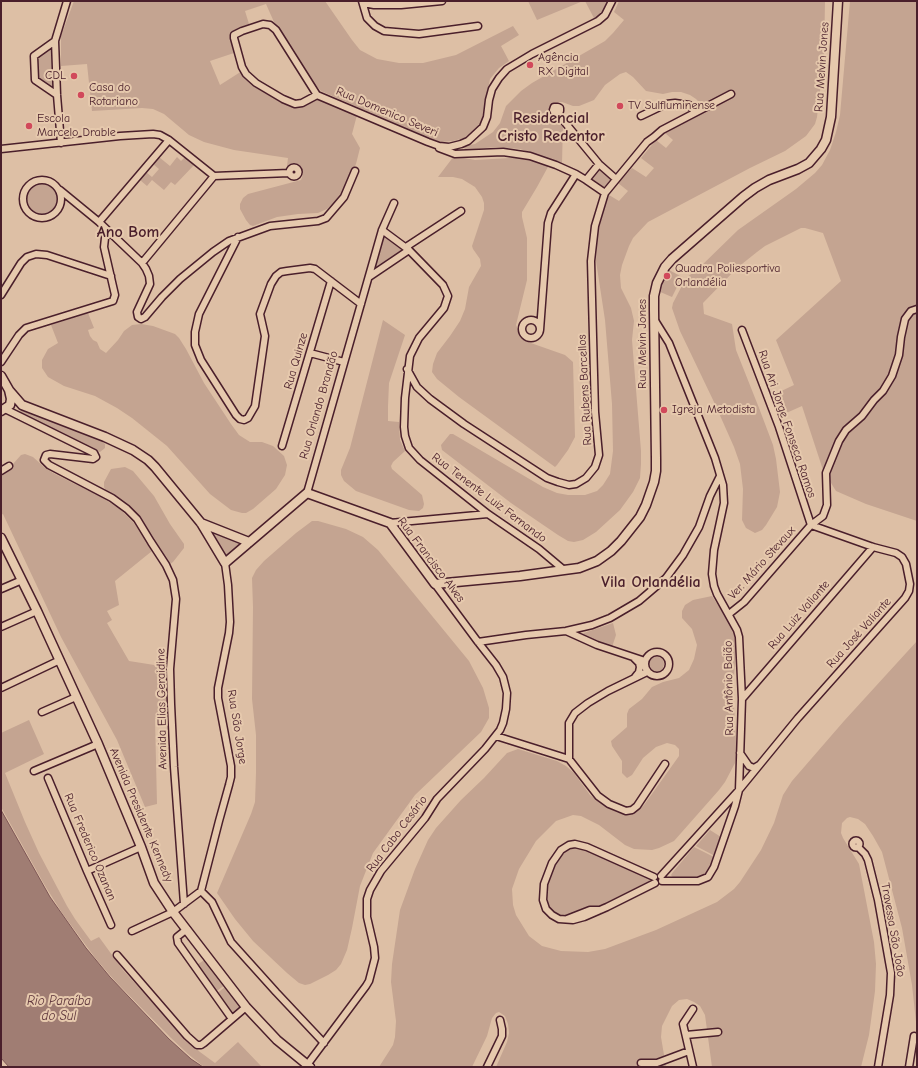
<!DOCTYPE html>
<meta charset="utf-8">
<style>
body{margin:0}
#map{position:relative;width:918px;height:1068px;overflow:hidden;background:#ddbfa5;font-family:"Comic Neue",sans-serif}
canvas{display:block}
.frame{position:absolute;inset:0;border:2px solid #4a1f2b;pointer-events:none}
</style>
<div id="map">
<canvas width="918" height="1068"></canvas>
<div class="frame"></div>
</div>
<script>
const ctx = document.querySelector('canvas').getContext('2d');
ctx.lineJoin = 'round';
function fillPath(path, color) {
  ctx.fillStyle = color;
  ctx.fill(path, 'evenodd');
}
function toPath(rows) {
  const path = new Path2D();
  for (const r of rows) {
    if (r.length === 3) {
      path.moveTo(r[0] + r[2], r[1]);
      path.arc(r[0], r[1], r[2], 0, 2 * Math.PI);
      continue;
    }
    path.moveTo(r[0], r[1]);
    for (let i = 2; i < r.length; i += 2) path.lineTo(r[i], r[i + 1]);
  }
  return path;
}
function strokePath(path, color, width, dash) {
  ctx.strokeStyle = color;
  ctx.lineWidth = width;
  ctx.lineCap = dash ? 'butt' : 'round';
  ctx.setLineDash(dash || []);
  ctx.stroke(path);
}
function write(font, color, halo, rows, align = 'center') {
  ctx.font = font + ' "Comic Neue",sans-serif';
  ctx.lineWidth = 4;
  ctx.setLineDash([]);
  ctx.textBaseline = 'middle';
  ctx.strokeStyle = halo;
  ctx.fillStyle = color;
  for (const [text, x, y, turn = 0] of rows) {
    ctx.save();
    ctx.translate(x, y);
    ctx.rotate((+turn || 0) * Math.PI / 180);
    ctx.textAlign = isNaN(turn) ? turn : align;
    if (halo) ctx.strokeText(text, 0, 0);
    ctx.fillText(text, 0, 0);
    ctx.restore();
  }
}
const green = toPath([
 [74,1,325,1,352,40,360,50,377,59,399,63,423,63,456,55,513,26,519,35,501,46,509,61,499,68,490,79,482,120,478,127,473,132,464,138,453,141,441,142,428,138,321,91,311,80,294,50,274,22,266,4,245,11,249,24,238,28,230,36,234,53,210,61,220,85,242,71,289,104,317,97,357,115,352,134,360,148,356,164,345,189,337,200,327,209,318,213,298,214,277,217,253,226,250,225,246,220,240,209,240,204,243,198,248,194,301,180,303,174,301,167,295,164,287,166,288,158,234,150,204,142,189,135,164,114,153,109,142,108,92,111,87,64,61,66,61,36],
 [528,1,583,1,537,20],
 [585,1,609,1,604,13,595,20],
 [619,1,825,1,824,57,817,117,815,124,806,136,785,151,750,168,648,222,633,238,629,246,622,265,620,275,621,288,631,308,634,321,632,340,641,451,641,464,640,478,633,492,620,510,596,532,583,540,574,542,568,541,558,535,511,503,442,450,441,445,450,434,453,434,543,487,557,493,568,495,585,495,597,491,603,485,610,474,613,451,612,404,605,320,596,261,598,226,603,209,609,195,619,201,628,191,618,183,632,168,646,177,654,168,641,158,656,140,666,148,673,140,665,133,694,118,696,113,704,111,702,105,696,99,690,95,681,92,672,92,663,94,646,91,633,77,626,72,620,74,605,85,594,100,579,106,573,106,562,102,559,102,554,104,551,112,563,124,562,163,520,149,496,147,465,150,464,146,475,144,493,132,500,123,506,106,521,91,532,83,605,41,613,33,624,20,614,12],
 [850,1,917,1,917,521,866,504,836,491,823,470,802,406,784,414,775,394,794,385,776,340,841,281,823,233,805,228,801,228,765,246,757,252,737,268,703,303,704,314,732,324,736,350,759,408,773,445,776,459,780,492,777,507,766,525,762,530,755,533,746,528,742,520,743,489,740,464,734,447,714,402,680,331,672,308,673,303,686,278,699,268,738,230,796,189,815,173,822,165,830,150,836,132,840,115],
 [54,43,56,94,36,79,35,57],
 [186,156,195,164,175,185,171,182,164,190,152,180,147,186,140,180,146,172,152,177,159,169,153,164,159,157,170,166,177,157,181,161],
 [454,156,475,160,528,157,549,165,537,187,522,212,522,217,527,238,527,280,516,325,520,334,528,342,565,355,573,362,575,437,568,450,557,465,555,467,459,397,437,379,432,372,433,364,437,353,450,336,460,321,465,309,469,287,481,266,480,259,473,249,472,246,484,210,484,203,482,197,475,187,462,179,453,177,438,177],
 [598,167,612,178,602,190,589,180],
 [42,199,18],
 [383,232,406,250,372,273],
 [669,270,682,277,672,297,658,291],
 [88,313,94,328,88,330,90,336,93,340,97,342,100,349,106,353,118,340,124,331,132,325,141,324,153,326,175,334,179,338,186,349,204,383,231,424,239,435,250,442,262,442,273,446,284,456,287,465,285,475,276,489,253,509,246,513,242,513,231,510,210,494,167,446,132,418,117,408,95,396,64,386,48,377,42,368,42,360,48,349,58,343,51,325],
 [383,320,405,335,389,383,388,406,388,421,399,422,400,440,405,451,393,462,391,466,392,469,422,495,424,504,423,508,419,511,409,510,356,491,344,481,341,475,341,470,350,448],
 [22,409,101,440,105,444,105,448,100,452,89,448,21,414,20,412],
 [25,454,33,457,45,468,55,474,101,497,120,509,134,523,152,551,115,581,119,605,107,611,112,620,107,623,129,661,167,667,167,718,155,719,157,804,145,807,117,740,61,637,3,514,1,515,1,473,13,464,21,455],
 [125,467,133,471,154,496,170,524,184,544,184,548,173,562,170,564,167,562,140,520,124,503,106,491,104,487,104,482,111,469],
 [312,521,318,521,346,529,363,537,378,550,469,661,483,688,489,708,489,718,481,732,415,795,373,853,360,886,352,928,347,950,341,964,336,970,328,975,310,984,305,985,299,983,287,973,253,941,235,919,217,893,251,814,255,802,256,773,256,735,252,699,253,607,252,578,256,570,264,561,296,533],
 [201,523,249,542,225,563],
 [712,596,729,622,736,641,736,649,733,691,737,754,735,763,725,782,719,790,674,841,659,848,652,850,634,849,625,845,599,825,581,816,573,815,556,821,536,841,519,869,512,889,513,905,516,915,529,936,542,946,561,951,588,952,605,949,656,930,717,902,734,889,740,882,761,850,774,823,783,795,792,781,844,721,917,641,917,1031,912,985,902,928,882,852,873,836,865,824,858,819,850,817,847,818,842,823,841,833,843,838,859,864,874,942,876,964,875,991,869,1035,861,1067,712,1067,705,1015,700,1006,694,1002,687,999,679,1000,672,1006,662,1026,661,1037,666,1067,496,1067,507,1042,509,1033,508,1024,505,1016,499,1012,496,1013,492,1018,487,1036,472,1067,379,1067,393,1045,395,1037,396,1021,391,982,392,964,400,910,415,869,428,840,436,828,461,800,484,778,507,753,518,749,557,761,566,766,574,773,590,795,602,804,616,812,623,814,630,814,637,811,644,805,679,756,679,749,675,745,667,743,656,747,643,758,632,775,627,778,622,773,622,761,612,746,611,741,627,727,627,714,629,709,642,699,652,687,663,682,679,678,689,670,694,659,697,645,692,629,682,618,682,611,685,605,693,600],
 [613,623,616,635,612,647,581,634],
 [656,664,8],
 [29,720,44,754,5,773,25,822,39,853,67,906,75,919,91,941,99,937,123,970,178,1031,200,1052,215,1063,238,1042,261,1066,261,1067,204,1067,188,1054,170,1037,115,981,96,959,62,913,44,884,1,807,1,733],
 [710,830,721,837,715,856,696,846],
 [694,847,714,857,710,869,702,878,675,880,671,875,673,872],
 [571,848,578,848,590,851,648,878,651,883,604,907,583,908,569,915,560,917,554,913,549,908,546,897,546,883,550,872,560,856,564,852],
 [206,959,225,985,214,993,195,966],
 [225,987,241,1007,232,1015,215,995]
]);
const water = toPath([
 [1,810,50,897,86,948,110,977,169,1039,191,1059,203,1067,9,1067,1,1058,1,810]
]);
const street = toPath([
 [362,1,367,18,375,26,384,31,419,34,478,26],
 [364,3,374,5,401,5,442,1],
 [55,41,34,56,35,80,57,95],
 [317,95,302,103,295,104,283,99,256,83,246,74,242,67,234,38,234,35,242,31,263,24,270,25,276,30,317,95,428,142,439,146,449,147,461,144,468,141,483,127,487,117,489,100,492,89,499,78,507,69,532,54,598,21,605,15,612,1],
 [558,114,560,111,560,108,558,107,554,107,553,110,554,112,558,114,599,164,616,179],
 [641,116,666,104,675,103,689,105,693,109,695,112],
 [61,143,57,95,55,41,67,1],
 [439,148,455,154,503,152,530,156,556,165,576,174,586,180,605,193],
 [1,149,120,136,153,134,160,135,169,140,214,176,289,173],
 [294,172,4.5],
 [42,199,19],
 [586,180,599,164],
 [60,190,99,222,142,263,146,269,149,276,150,284,137,312,138,317,141,319,145,317,162,297,180,279,213,252,229,241,270,226,318,221,326,218,344,197,355,171],
 [99,222,169,140],
 [382,230,409,250,443,285,448,296,444,308,419,338,410,356,405,398,404,427,405,436,409,448,420,460,488,514,539,549,564,570],
 [238,237,199,314,195,332,195,345,201,360,236,415,240,419,244,420,248,418,255,406,265,336,260,314,271,284,276,276,281,272,287,271,310,268,315,269,361,304],
 [406,247,461,211],
 [142,263,214,176],
 [369,277,409,250],
 [1,295,21,263,27,257,36,254,47,255,111,276],
 [654,319,669,343,715,458,723,485,724,503,714,550,712,574,714,586,717,594,737,630,739,637,742,699,739,790,735,806,714,867,708,877,698,881,662,881],
 [531,329,9],
 [540,330,548,223,551,213,576,174],
 [742,330,779,427,811,525],
 [310,353,344,362],
 [1,362,19,335,26,328,113,301,115,295,104,247,106,229],
 [407,369,417,387,430,399,464,424,547,478,558,482,569,485,576,484,586,478,595,467,599,455,595,412,591,261,595,226,605,193,647,142,654,137,662,130,731,94],
 [5,409,94,453,96,457,93,459,50,454,46,455,44,460,49,465,112,498,127,509,137,519,151,542,166,565,173,580,176,599,170,669,171,704,174,767,184,904],
 [282,446,331,281],
 [1,471,9,466],
 [307,493,382,230,394,203],
 [390,523,488,514],
 [1,589,22,580],
 [729,614,744,602,811,525,823,516,827,505,826,473,839,441,846,430,862,416,874,400,883,391,892,376,899,355,901,337,905,319,911,311,917,309],
 [1,627,37,611],
 [566,631,597,645,645,661],
 [478,642,526,635,566,631,592,625,610,618,639,601,666,578,683,555,699,527,710,496,720,476],
 [657,664,12],
 [634,658,639,663,640,667,639,672,635,677],
 [1,688,60,660],
 [742,699,873,547],
 [42,712,76,697],
 [496,736,569,759,598,796,609,804,626,811,632,810,637,806,665,764],
 [740,753,749,766,754,768,759,765],
 [569,759,569,723,575,713,588,703,608,691,647,672],
 [34,771,98,744],
 [48,778,87,871,111,925],
 [856,844,3.5],
 [858,847,865,854,868,860,878,900,891,973,890,995,878,1067],
 [87,871,141,847],
 [661,876,739,790,798,718,905,598,909,591,910,584,906,564,902,557,896,553,873,547,811,525],
 [654,877,587,847,575,844,569,845,561,850,552,863,544,884,543,900,546,909,552,915,559,919,573,920,584,917,607,907,655,883],
 [201,891,212,902,231,942,276,992,324,1043],
 [567,919,590,910,600,910],
 [187,929,177,937,178,943,232,1019],
 [132,931,173,912,201,891,219,821,229,785,231,777,231,766,218,698,218,688,229,633,230,622,228,585,225,563],
 [117,955,187,1036,197,1045,201,1045,204,1043,246,1007],
 [686,1035,718,1032],
 [641,1063,657,1063,689,1051],
 [307,1065,366,986,369,981,375,958,374,947,367,917,367,899,370,890,381,871,425,818,437,799,485,749,500,730,503,723,506,709,507,693,503,677,496,665,478,642,435,584],
 [487,1067,502,1036,502,1029,500,1020],
 [693,1067,683,1024,693,1009],
 [909,1067,914,1036]
]);
const secondary = toPath([
 [1,376,9,390,11,399,10,405,1,411],
 [9,390,22,405,105,437,133,450,148,460,155,467,201,523,225,563,307,493,390,523,435,584,520,576,564,570,579,568,597,561,611,551,621,541,640,517,646,505,654,482,656,471,656,459,654,310,654,296,657,283,665,267,672,259,743,197,755,188,769,180,798,169,809,163,821,149,826,140,831,117,838,1],
 [201,523,249,542],
 [1,538,37,611,98,744,141,847,154,883,173,912,246,1007,277,1040,310,1067]
]);
const markers = [
 [530,65,4,"#d1495b"],
 [74,76,4,"#d1495b"],
 [81,95,4,"#d1495b"],
 [620,106,4,"#d1495b"],
 [29,126,4,"#d1495b"],
 [667,276,4,"#d1495b"],
 [664,410,4,"#d1495b"]
];
const poiNames = [
 ["Agência",538,58],
 ["RX Digital",538,72],
 ["CDL",66,76,"right"],
 ["Casa do",89,88],
 ["Rotariano",89,102],
 ["TV Sulfluminense",628,106],
 ["Escola",37,119],
 ["Marcelo Drable",37,133],
 ["Quadra Poliesportiva",675,269],
 ["Orlandélia",675,283],
 ["Igreja Metodista",672,410]
];
const streetNames = [
 ["Rua Melvin Jones",822,67,-86],
 ["Rua Domenico Severi",387,112,23],
 ["Rua Melvin Jones",643,344,-90],
 ["Rua Quinze",296,361,-74],
 ["Rua Rubens Barcellos",585,390,-93],
 ["Rua Orlando Brandão",319,405,-74],
 ["Rua Ari Jorge Fonseca Ramos",787,424,71],
 ["Rua Tenente Luiz Fernando",489,498,37],
 ["Rua Francisco Alves",431,560,53],
 ["Ver. Mário Stevaux",762,563,-48],
 ["Rua Luiz Valiante",799,615,-49],
 ["Rua José Valiante",859,633,-48],
 ["Rua Antônio Baião",729,688,-91],
 ["Avenida Elias Geraidine",162,709,-91],
 ["Rua São Jorge",237,727,81],
 ["Avenida Presidente Kennedy",141,815,67],
 ["Rua Cabo Cesário",397,834,-53],
 ["Rua Frederico Ozanan",90,847,67],
 ["Travessa São João",893,930,80]
];
const waterNames = [
 ["Rio Paraíba",59,1001],
 ["do Sul",59,1016]
];
const districtNames = [
 ["Residencial",551,118],
 ["Cristo Redentor",551,136],
 ["Ano Bom",128,232],
 ["Vila Orlandélia",651,582]
];
fillPath(green, '#c4a491');
fillPath(water, '#a07d73');
strokePath(water, '#7e5756', 1);
strokePath(street, '#4a1f2b', 9);
strokePath(secondary, '#4a1f2b', 11);
strokePath(street, '#e6c9ad', 6);
strokePath(secondary, '#e6c9ad', 8);
for (const [x, y, r, color] of markers) {
  const dot = new Path2D();
  dot.arc(x, y, r, 0, 2 * Math.PI);
  ctx.fillStyle = color;
  ctx.fill(dot);
  strokePath(dot, '#e6c9ad', 1.5);
}
write('12px', '#4a1f2b', '#e6c9ad', poiNames, 'left');
write('12px', '#4a1f2b', '#e6c9ad', streetNames);
write('italic 13px', '#5b3239', '#e6c9ad', waterNames);
write('bold 16px', '#4a1f2b', '#e6c9ad', districtNames);
</script>
